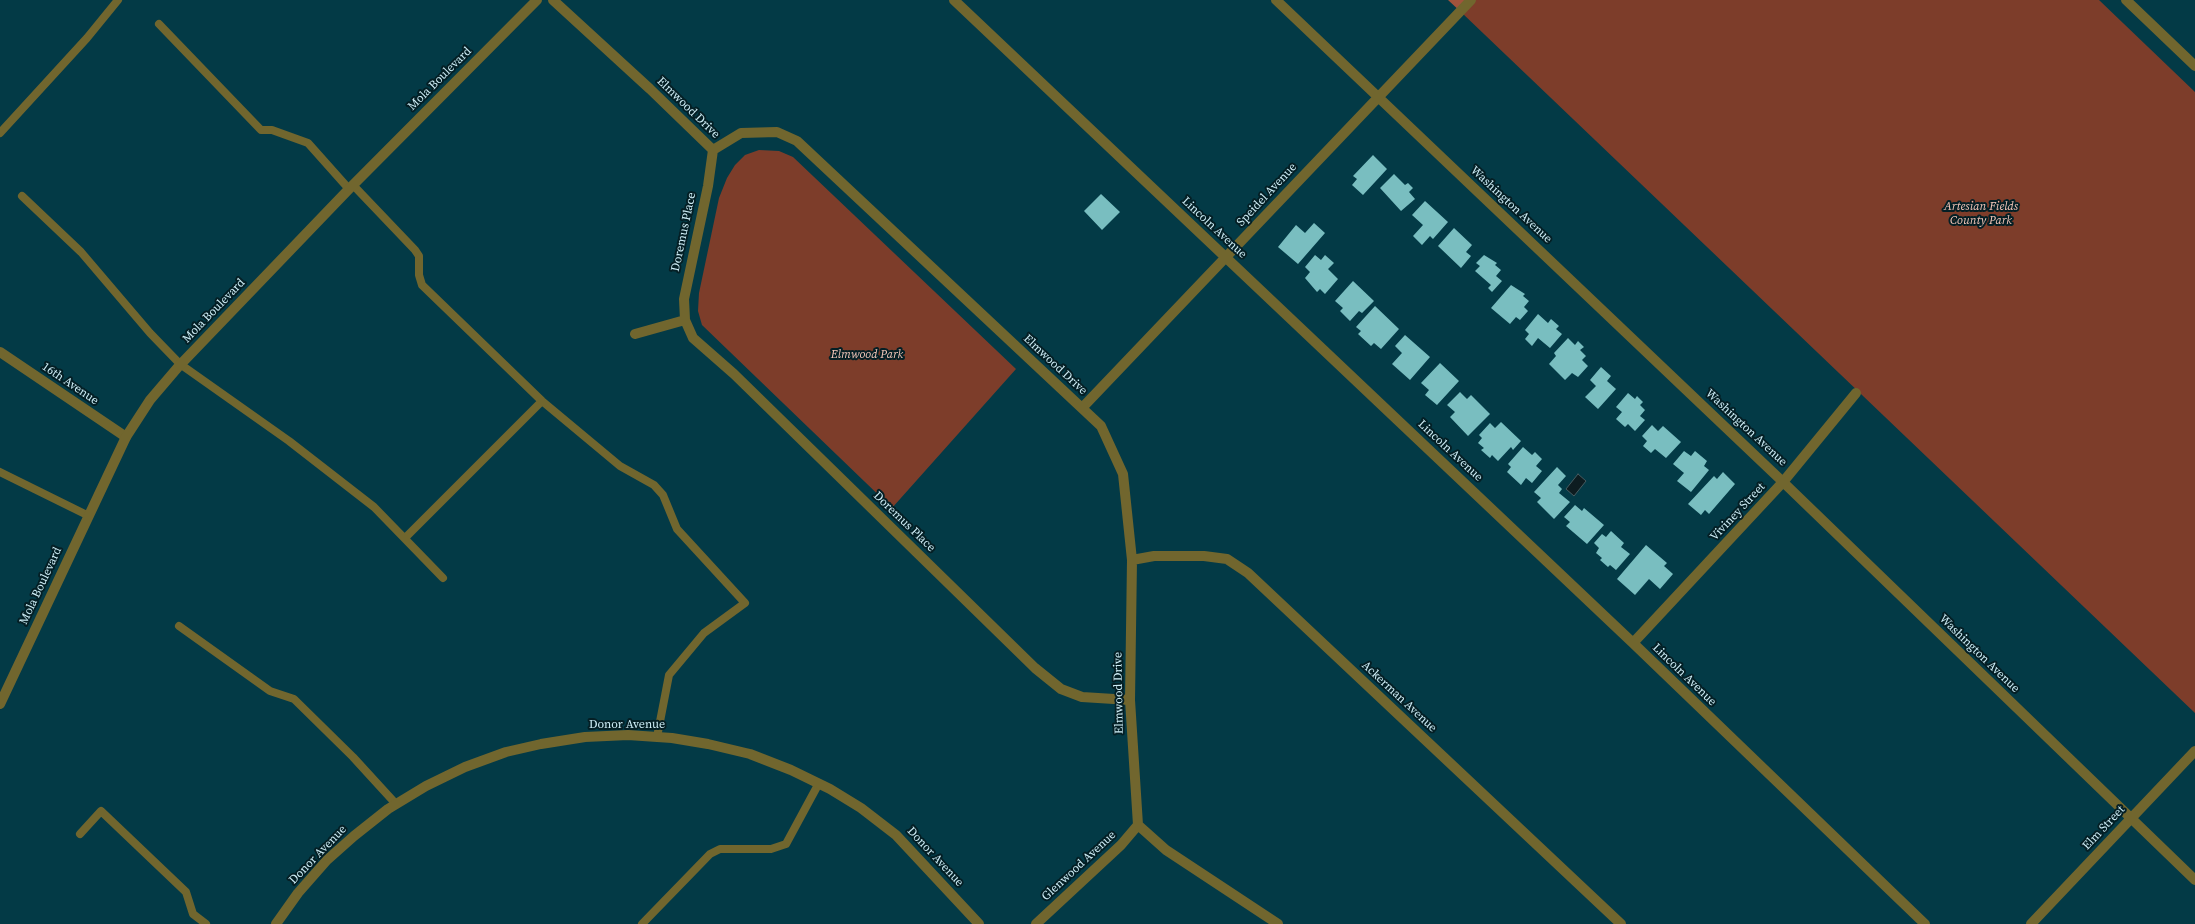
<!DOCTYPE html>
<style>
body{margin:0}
canvas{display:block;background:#033a46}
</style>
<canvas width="2195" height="924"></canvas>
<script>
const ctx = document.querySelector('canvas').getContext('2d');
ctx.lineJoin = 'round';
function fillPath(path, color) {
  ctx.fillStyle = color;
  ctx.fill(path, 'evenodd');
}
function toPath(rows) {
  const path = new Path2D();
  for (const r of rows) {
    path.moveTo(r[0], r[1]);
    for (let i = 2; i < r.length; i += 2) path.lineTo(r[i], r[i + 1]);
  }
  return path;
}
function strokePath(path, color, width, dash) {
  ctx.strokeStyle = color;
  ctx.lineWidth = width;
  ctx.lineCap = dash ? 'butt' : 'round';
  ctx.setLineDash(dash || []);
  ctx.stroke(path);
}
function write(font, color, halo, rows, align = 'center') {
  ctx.font = font + ' "Source Serif 4",serif';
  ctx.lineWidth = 4;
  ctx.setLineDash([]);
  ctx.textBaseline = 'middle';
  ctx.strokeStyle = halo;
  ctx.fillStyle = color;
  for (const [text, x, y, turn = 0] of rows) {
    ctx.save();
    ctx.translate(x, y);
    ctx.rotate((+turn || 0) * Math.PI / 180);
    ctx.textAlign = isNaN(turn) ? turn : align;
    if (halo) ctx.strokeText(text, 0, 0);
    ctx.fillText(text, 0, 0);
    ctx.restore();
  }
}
const green = toPath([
 [1474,0,2099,0,2195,92,2195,713,1462,13],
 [759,150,779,151,793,157,1016,369,892,508,702,325,698,311,699,293,719,198,727,178,735,165,745,155]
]);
const forest = toPath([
 [1448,0,1474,0,1462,13]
]);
const water = toPath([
 [1578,474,1586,481,1574,496,1566,489,1578,474]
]);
const building = toPath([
 [1373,155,1387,169,1363,195,1352,185,1357,179,1353,176],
 [1394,174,1405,185,1408,183,1413,188,1409,192,1415,199,1401,211,1380,188],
 [1101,194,1120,212,1102,230,1084,211],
 [1425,201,1448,222,1433,239,1430,236,1422,245,1413,236,1423,225,1412,215],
 [1314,223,1325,233,1298,264,1278,247,1296,225,1305,233],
 [1454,228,1472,245,1466,252,1471,256,1461,268,1438,246],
 [1315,255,1321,260,1325,255,1334,263,1328,269,1338,279,1325,294,1320,289,1317,292,1305,278,1310,272,1305,267],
 [1484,255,1497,263,1495,265,1501,270,1496,276,1502,281,1492,292,1488,288,1491,285,1475,271,1480,266,1476,263],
 [1353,281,1374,301,1362,313,1359,311,1350,321,1340,311,1343,308,1335,301],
 [1511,285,1525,294,1523,296,1529,301,1524,307,1528,311,1520,320,1516,317,1510,324,1491,308],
 [1375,306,1399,329,1381,349,1374,343,1371,346,1358,334,1361,331,1356,327],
 [1538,314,1548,323,1551,319,1559,326,1556,329,1562,334,1550,348,1538,338,1532,346,1525,339,1529,334,1525,330],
 [1405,335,1430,357,1410,380,1392,364,1402,353,1395,346],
 [1568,338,1575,345,1578,341,1584,347,1580,350,1586,356,1582,360,1588,366,1578,377,1572,373,1565,380,1549,364,1556,356,1554,353],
 [1440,363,1459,381,1437,405,1425,395,1429,390,1421,383],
 [1601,367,1611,376,1607,381,1616,389,1598,409,1585,397,1596,386,1590,380],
 [1460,392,1467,399,1471,395,1490,414,1468,436,1450,417,1455,412,1447,405],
 [1628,393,1635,399,1637,396,1643,402,1640,405,1645,410,1640,416,1645,420,1635,431,1628,424,1625,427,1616,419,1622,412,1616,407],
 [1501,422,1521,441,1513,450,1511,447,1498,461,1492,455,1490,458,1481,450,1484,448,1478,443,1482,438,1479,435,1490,423,1495,428],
 [1652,425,1658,431,1663,426,1681,442,1666,458,1655,449,1651,453,1643,446,1647,441,1642,436],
 [1523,447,1532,455,1535,452,1542,459,1536,466,1542,471,1532,483,1526,478,1521,485,1507,472,1511,467,1508,464],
 [1684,451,1691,456,1695,451,1707,461,1704,466,1709,470,1691,492,1677,481,1684,473,1673,464],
 [1557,467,1566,476,1558,485,1562,489,1559,493,1570,502,1554,519,1537,502,1541,498,1534,492],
 [1723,472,1735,484,1709,514,1705,510,1701,515,1688,504,1714,476,1717,479],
 [1575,505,1582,511,1584,508,1604,525,1587,544,1566,526,1570,522,1564,517],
 [1611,531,1624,543,1621,547,1630,554,1616,570,1610,565,1608,567,1600,560,1602,558,1596,553,1599,548,1594,543,1602,534,1606,537],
 [1646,545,1667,563,1664,566,1673,574,1660,589,1649,579,1635,595,1617,579]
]);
const service = toPath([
 [159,24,261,130,272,130,308,143,349,189],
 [0,133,87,38,118,0],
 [353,185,415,250,419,256,419,275,422,285,542,401,620,466,654,485,663,495,677,529,745,603,704,633,669,675,657,737],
 [22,196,81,252,150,333,180,364,289,441,374,507,443,578],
 [0,472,89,516],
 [405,538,542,401],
 [179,626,270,691,294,699,353,757,396,804],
 [80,834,101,811,186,892,193,914,206,924],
 [642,924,710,854,720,849,771,849,786,844,819,783]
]);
const minor = toPath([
 [553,0,650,89,713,150,741,133,777,132,797,141,1101,426,1123,474,1132,560,1130,700,1138,825,1166,850,1278,924],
 [954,0,1633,643,1925,924],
 [1276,0,1783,482,2195,880],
 [2126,0,2195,66],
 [713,150,708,186,684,299,685,320,693,338,734,374,1035,668,1061,689,1082,697,1130,700],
 [635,334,685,320],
 [0,352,126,437],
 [1082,408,1471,0],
 [1132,560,1154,556,1204,556,1227,559,1248,573,1621,924],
 [1633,643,1783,482,1856,393],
 [276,924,298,893,327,860,354,836,388,809,426,786,465,767,506,752,541,744,585,737,628,735,672,738,708,744,750,754,791,770,830,789,861,808,896,835,979,924],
 [1036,924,1121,845,1138,825],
 [2031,924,2195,751]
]);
const tertiary = toPath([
 [0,704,126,437,150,400,179,366,349,189,537,0]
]);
const streetNames = [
 ["Mola Boulevard",440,79,-45],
 ["Elmwood Drive",688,108,44],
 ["Speidel Avenue",1267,195,-47],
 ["Washington Avenue",1511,205,43],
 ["Lincoln Avenue",1214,228,43],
 ["Doremus Place",684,232,-78],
 ["Mola Boulevard",214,311,-46],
 ["Elmwood Drive",1055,365,43],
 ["16th Avenue",70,384,34],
 ["Washington Avenue",1746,428,43],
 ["Lincoln Avenue",1450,451,43],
 ["Viviney Street",1738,512,-47],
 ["Doremus Place",904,522,44],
 ["Mola Boulevard",41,586,-65],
 ["Washington Avenue",1979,654,44],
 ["Lincoln Avenue",1684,675,44],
 ["Elmwood Drive",1119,693,-91],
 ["Ackerman Avenue",1399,697,43],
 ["Donor Avenue",627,725],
 ["Elm Street",2104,828,-47],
 ["Donor Avenue",318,855,-46],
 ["Donor Avenue",935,857,47],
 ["Glenwood Avenue",1079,866,-43]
];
const parkNames = [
 ["Artesian Fields",1981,207],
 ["County Park",1981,221],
 ["Elmwood Park",867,355]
];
fillPath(green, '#7d3d2a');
fillPath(forest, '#a1533c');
fillPath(water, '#0d1c20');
strokePath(water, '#475b60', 1);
fillPath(building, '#79bec0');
strokePath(service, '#71662e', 8);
strokePath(minor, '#71662e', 10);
strokePath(tertiary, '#71662e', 10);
write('12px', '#ceedf6', '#041f25', streetNames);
write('italic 12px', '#f5c7b9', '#041f25', parkNames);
</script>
